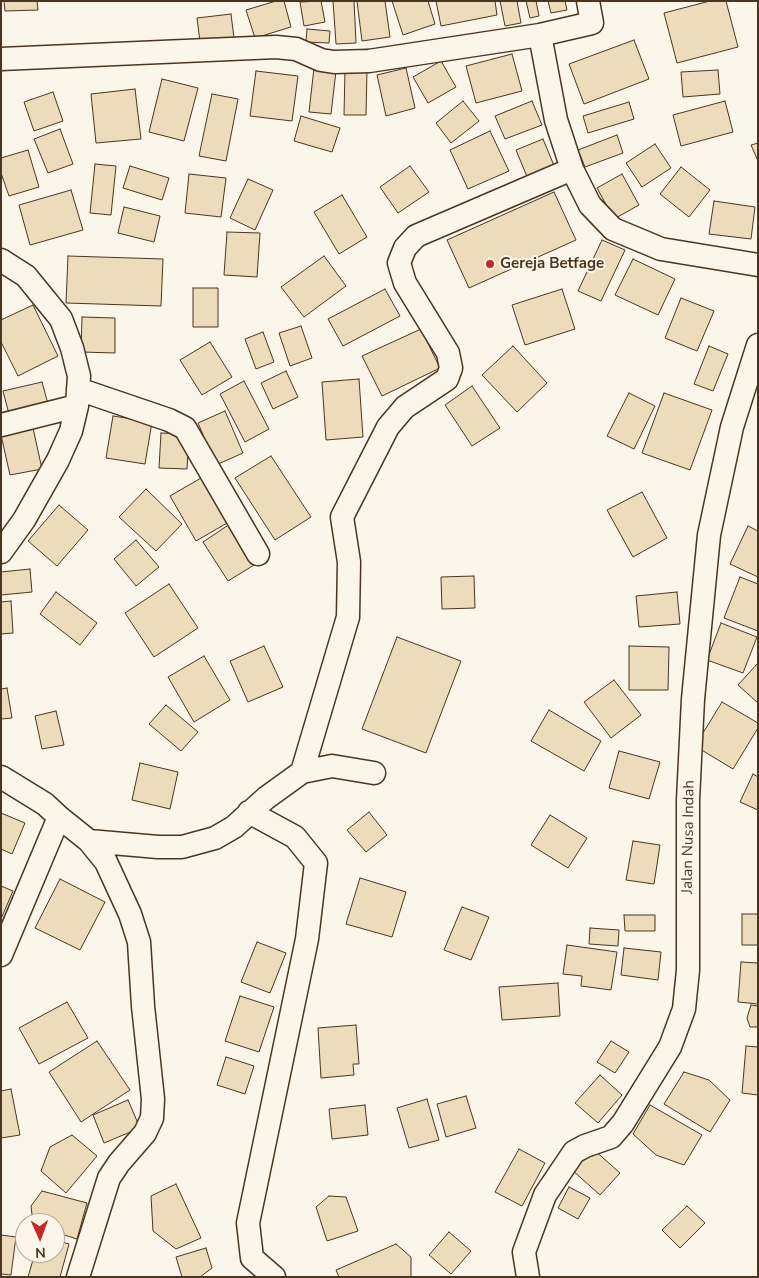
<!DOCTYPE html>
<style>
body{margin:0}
#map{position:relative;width:759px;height:1278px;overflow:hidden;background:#fbf6e9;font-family:"Nunito Sans",sans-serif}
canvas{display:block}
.frame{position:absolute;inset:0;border:2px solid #4a3520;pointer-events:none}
.north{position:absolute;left:15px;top:1213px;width:50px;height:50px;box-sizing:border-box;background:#fbf6e9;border:1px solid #b4a999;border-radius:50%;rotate:178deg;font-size:14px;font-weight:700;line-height:20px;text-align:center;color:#4a3520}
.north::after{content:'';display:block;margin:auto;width:18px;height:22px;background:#c62828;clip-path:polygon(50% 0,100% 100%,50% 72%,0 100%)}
</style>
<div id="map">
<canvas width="759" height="1278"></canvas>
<div class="frame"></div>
<div class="north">N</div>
</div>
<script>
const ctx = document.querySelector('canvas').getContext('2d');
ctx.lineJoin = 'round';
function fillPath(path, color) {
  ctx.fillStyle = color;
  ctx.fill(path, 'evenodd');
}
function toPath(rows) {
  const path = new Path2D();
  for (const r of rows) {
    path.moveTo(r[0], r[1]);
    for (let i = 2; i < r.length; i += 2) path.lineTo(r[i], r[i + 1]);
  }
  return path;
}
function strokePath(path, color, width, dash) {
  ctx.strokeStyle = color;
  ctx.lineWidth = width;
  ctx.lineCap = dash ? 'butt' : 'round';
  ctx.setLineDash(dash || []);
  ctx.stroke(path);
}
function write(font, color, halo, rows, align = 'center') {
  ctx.font = font + ' "Nunito Sans",sans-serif';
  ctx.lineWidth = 4;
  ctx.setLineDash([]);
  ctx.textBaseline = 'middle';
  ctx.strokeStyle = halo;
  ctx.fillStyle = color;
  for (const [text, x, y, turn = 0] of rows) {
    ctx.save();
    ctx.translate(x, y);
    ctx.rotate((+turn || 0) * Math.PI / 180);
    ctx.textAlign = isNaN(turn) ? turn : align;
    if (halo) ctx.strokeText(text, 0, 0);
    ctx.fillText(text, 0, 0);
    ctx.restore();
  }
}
const building = toPath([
 [4,1,37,1,38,10,5,11,4,1],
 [276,1,284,1,291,27,255,38,246,10,276,1],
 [321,1,325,22,304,26,300,2,321,1],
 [333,1,354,1,356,43,336,44,333,1],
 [357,1,385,1,390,37,362,41,357,1],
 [392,1,428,1,435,24,403,35,392,1],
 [436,1,495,1,497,15,441,26,436,1],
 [500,1,517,1,521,23,505,26,500,1],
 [526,1,536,1,539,16,530,18,526,1],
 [548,1,565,1,567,10,551,13,548,1],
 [710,1,726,1,738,47,677,63,664,13,710,1],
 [231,14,234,38,200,42,197,18,231,14],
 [307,29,330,31,329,43,306,42,307,29],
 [634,40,649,79,584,104,569,64,634,40],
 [512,54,522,91,476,103,466,66,512,54],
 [441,61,456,87,428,103,413,77,441,61],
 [314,68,336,71,331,114,309,112,314,68],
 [406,68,415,108,386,116,377,75,406,68],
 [345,70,367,70,366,115,344,115,345,70],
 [718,70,720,94,683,97,681,72,718,70],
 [256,71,298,76,292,121,250,116,256,71],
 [162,79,198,88,184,141,149,132,162,79],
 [135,89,141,139,96,143,91,94,135,89],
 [53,92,63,121,34,131,24,102,53,92],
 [212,94,238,99,226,161,199,156,212,94],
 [463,101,479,121,451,143,436,123,463,101],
 [532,101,542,125,505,139,495,116,532,101],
 [725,101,733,132,681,146,673,115,725,101],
 [629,102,634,119,588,133,583,116,629,102],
 [301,116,340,128,332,152,294,141,301,116],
 [60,129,73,164,48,173,34,139,60,129],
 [490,131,509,171,468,189,450,150,490,131],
 [617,135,623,153,585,167,578,150,617,135],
 [543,139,555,168,528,179,516,150,543,139],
 [758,143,758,161,751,145,758,143],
 [655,144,671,168,642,187,626,163,655,144],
 [28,150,39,187,9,196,1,173,1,158,28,150],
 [95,164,116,166,111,215,90,213,95,164],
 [130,166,169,178,162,200,123,188,130,166],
 [410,166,429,192,398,213,380,187,410,166],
 [681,167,710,190,689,217,660,194,681,167],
 [189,174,226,178,221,217,185,213,189,174],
 [622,174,639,205,614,219,597,188,622,174],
 [248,179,273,190,255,230,230,218,248,179],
 [71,190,83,230,30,245,19,205,71,190],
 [554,192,576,240,469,288,447,240,554,192],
 [342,195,367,237,339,254,314,212,342,195],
 [714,201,755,207,751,239,709,234,714,201],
 [124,207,160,216,154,242,118,233,124,207],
 [227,232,260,233,257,277,224,275,227,232],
 [602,240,625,250,601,301,578,291,602,240],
 [68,256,163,259,161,306,66,303,68,256],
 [324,256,346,286,304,317,281,287,324,256],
 [633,259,675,279,658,315,615,295,633,259],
 [193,288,218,288,218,327,193,327,193,288],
 [385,289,400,316,343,346,328,319,385,289],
 [562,289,575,329,525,345,512,305,562,289],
 [681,298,714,311,697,351,665,338,681,298],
 [33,305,58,356,18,376,1,342,1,320,33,305],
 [82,317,115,318,115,353,81,352,82,317],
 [301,326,312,358,290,366,279,333,301,326],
 [421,329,440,368,382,396,362,356,421,329],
 [263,332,274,362,256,369,245,339,263,332],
 [210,342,232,377,202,395,180,360,210,342],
 [513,346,547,383,517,412,482,375,513,346],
 [709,346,728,354,713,391,694,384,709,346],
 [286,371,298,397,273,409,261,383,286,371],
 [359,379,363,437,326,440,322,382,359,379],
 [244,381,269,429,245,442,220,394,244,381],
 [42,382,48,404,9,414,3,391,42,382],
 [472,386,500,428,472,446,445,405,472,386],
 [629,393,655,406,634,449,607,436,629,393],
 [664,393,712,410,690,470,642,453,664,393],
 [225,411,243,453,216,465,198,423,225,411],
 [113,416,152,422,145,464,106,458,113,416],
 [33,428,42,469,10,475,1,435,33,428],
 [161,433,189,434,187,469,159,468,161,433],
 [271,456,311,517,275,540,235,478,271,456],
 [208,474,234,519,196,541,170,496,208,474],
 [146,489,182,524,156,551,119,517,146,489],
 [642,492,667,538,633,557,607,510,642,492],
 [59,505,88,530,57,566,28,541,59,505],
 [233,522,259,562,228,581,203,542,233,522],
 [748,526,758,531,758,577,730,564,748,526],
 [136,540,159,567,136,586,114,559,136,540],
 [30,569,32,592,1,595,1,572,30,569],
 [474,576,475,608,442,609,441,577,474,576],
 [740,577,758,584,758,631,724,618,740,577],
 [169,584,198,628,154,657,125,613,169,584],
 [56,592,97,623,80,645,40,614,56,592],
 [677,592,680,624,639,627,636,596,677,592],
 [11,601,13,633,1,634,1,602,11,601],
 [721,623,757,637,743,673,707,660,721,623],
 [397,637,461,661,426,753,362,729,397,637],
 [264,646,283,687,248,702,230,661,264,646],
 [629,646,669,647,668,690,629,690,629,646],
 [204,656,230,700,194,722,168,677,204,656],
 [758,663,758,703,738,685,758,663],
 [614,680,641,715,611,738,584,702,614,680],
 [7,688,12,718,1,719,1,689,7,688],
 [722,702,758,723,758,728,733,769,695,746,722,702],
 [166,705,198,732,181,751,149,724,166,705],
 [549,710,601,741,584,771,531,741,549,710],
 [56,711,64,745,42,749,35,716,56,711],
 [619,751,660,762,649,799,609,788,619,751],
 [140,763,178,772,170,809,132,800,140,763],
 [753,774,758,777,758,810,740,802,753,774],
 [369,812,387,835,366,852,347,830,369,812],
 [1,813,25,823,12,854,1,849,1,813],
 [550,815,587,838,568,868,531,845,550,815],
 [633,841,660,845,654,884,626,880,633,841],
 [360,878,406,892,392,937,346,924,360,878],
 [60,879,105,902,80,950,35,928,60,879],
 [1,886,13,891,1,919,1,886],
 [462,907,489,917,471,960,444,950,462,907],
 [742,914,758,914,758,945,742,945,742,914],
 [624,915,655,915,655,931,625,931,624,915],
 [590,928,619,930,618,946,589,944,590,928],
 [257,942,286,953,270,993,241,982,257,942],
 [567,945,617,952,611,990,581,986,582,976,563,974,567,945],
 [624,948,661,952,658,980,621,975,624,948],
 [741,962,758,963,758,1004,738,1002,741,962],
 [558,983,560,1016,502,1020,499,987,558,983],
 [240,996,274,1007,259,1052,225,1041,240,996],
 [67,1002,88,1038,39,1064,19,1028,67,1002],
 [751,1005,758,1006,758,1027,750,1027,747,1018,751,1005],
 [356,1025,359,1064,353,1064,354,1075,321,1078,318,1028,356,1025],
 [97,1041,130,1090,81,1122,49,1072,97,1041],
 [611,1041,629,1052,615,1073,597,1062,611,1041],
 [746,1046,758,1047,758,1095,742,1093,746,1046],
 [226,1057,254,1066,245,1094,217,1085,226,1057],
 [684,1072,709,1080,730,1100,710,1132,664,1104,684,1072],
 [600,1075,622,1095,598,1123,575,1103,600,1075],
 [11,1089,20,1135,1,1138,1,1091,11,1089],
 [466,1096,476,1128,446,1137,437,1104,466,1096],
 [427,1099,439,1140,409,1148,397,1108,427,1099],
 [128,1100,140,1128,104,1143,93,1115,128,1100],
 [365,1105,368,1135,332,1139,329,1109,365,1105],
 [650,1105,702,1135,684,1165,656,1155,633,1134,650,1105],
 [72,1135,97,1156,66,1193,41,1171,50,1147,72,1135],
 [592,1148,620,1173,600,1195,572,1170,592,1148],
 [519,1149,545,1163,522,1206,495,1192,519,1149],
 [176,1184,201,1238,176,1249,153,1231,151,1196,176,1184],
 [569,1187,590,1198,578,1219,558,1208,569,1187],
 [42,1191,87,1203,77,1239,55,1232,55,1223,33,1223,31,1206,42,1191],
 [329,1196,346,1197,358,1231,327,1241,316,1207,329,1196],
 [687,1206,705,1223,680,1248,662,1230,687,1206],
 [449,1232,471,1251,451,1274,429,1255,449,1232],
 [1,1235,16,1237,11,1275,1,1274,1,1235],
 [55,1240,69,1244,60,1277,28,1277,35,1253,55,1253,55,1240],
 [396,1244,411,1257,411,1277,339,1277,336,1270,396,1244],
 [206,1248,212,1268,200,1277,182,1277,176,1257,206,1248]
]);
const street = toPath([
 [540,35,556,120,572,169,590,205,613,229,661,249,758,265],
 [1,59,276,47,296,49,321,60,334,62,369,61,540,35,592,23,588,1],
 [1,260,26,276,61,319,72,348,79,376,77,406,71,431,58,460,24,520,1,552],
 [78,389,169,420,185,428,258,554],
 [1,425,77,406],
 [302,772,348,617,349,562,342,517,388,427,405,407,447,379,451,368,448,353,405,283,399,263,405,248,416,236,572,169],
 [1,777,45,804,59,817,1,955],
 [249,812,295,837,316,863,307,939,248,1223,252,1258,274,1277],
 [59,817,89,841,106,862,130,914,139,942,143,1006,153,1099,152,1118,145,1133,119,1163,109,1178,78,1277],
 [89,841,158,847,182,847,215,838,234,827,266,798,302,772,332,766,374,773],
 [528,1277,524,1252,545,1195,574,1152,585,1146,611,1137,623,1123,670,1047,684,1009,688,970,688,800,693,699,709,535,732,427,758,345]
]);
const markers = [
 [490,264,5,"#c62828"]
];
const poiNames = [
 ["Gereja Betfage",500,264]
];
const streetNames = [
 ["Jalan Nusa Indah",689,837,-89]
];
fillPath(building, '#ecdcbc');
strokePath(building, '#4a3520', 1);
strokePath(street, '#4a3520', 25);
strokePath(street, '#fbf6e9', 22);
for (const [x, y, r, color] of markers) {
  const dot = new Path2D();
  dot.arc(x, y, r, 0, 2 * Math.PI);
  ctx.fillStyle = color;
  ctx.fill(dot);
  strokePath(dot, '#fbf6e9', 2);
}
write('bold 15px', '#4a3520', '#fbf6e9', poiNames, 'left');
write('15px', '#4a3520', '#fbf6e9', streetNames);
</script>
